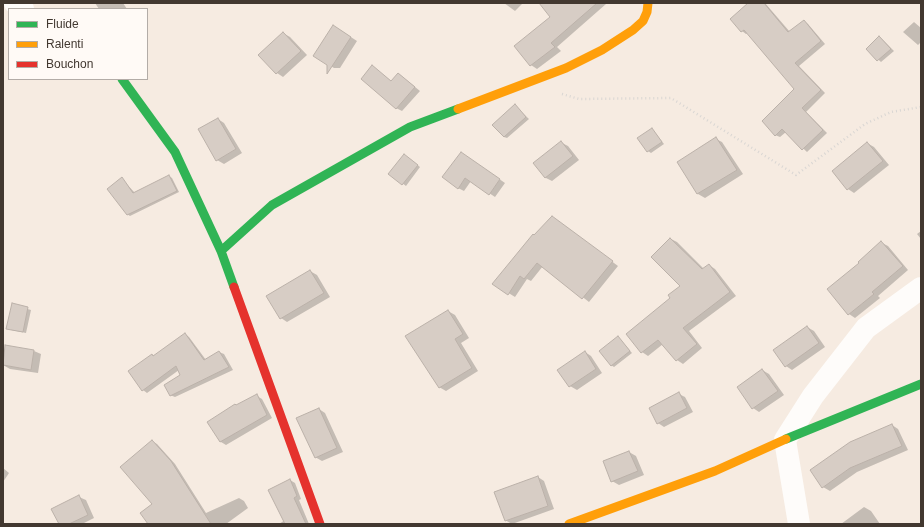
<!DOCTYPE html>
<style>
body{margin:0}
#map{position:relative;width:924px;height:527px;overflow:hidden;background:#f6ebe1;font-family:Helvetica,sans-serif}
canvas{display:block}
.frame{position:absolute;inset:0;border:4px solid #423830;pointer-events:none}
.legend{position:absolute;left:8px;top:8px;width:140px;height:72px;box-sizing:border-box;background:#fffaf6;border:1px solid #b3aca7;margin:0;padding:5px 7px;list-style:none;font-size:12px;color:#423830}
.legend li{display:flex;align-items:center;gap:8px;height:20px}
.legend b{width:20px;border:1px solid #b3aca7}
</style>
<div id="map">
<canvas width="924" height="527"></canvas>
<div class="frame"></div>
<ul class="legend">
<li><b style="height:5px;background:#30b455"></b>Fluide</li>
<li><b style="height:5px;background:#ff9f0a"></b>Ralenti</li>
<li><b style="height:5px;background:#e5322d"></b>Bouchon</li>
</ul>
</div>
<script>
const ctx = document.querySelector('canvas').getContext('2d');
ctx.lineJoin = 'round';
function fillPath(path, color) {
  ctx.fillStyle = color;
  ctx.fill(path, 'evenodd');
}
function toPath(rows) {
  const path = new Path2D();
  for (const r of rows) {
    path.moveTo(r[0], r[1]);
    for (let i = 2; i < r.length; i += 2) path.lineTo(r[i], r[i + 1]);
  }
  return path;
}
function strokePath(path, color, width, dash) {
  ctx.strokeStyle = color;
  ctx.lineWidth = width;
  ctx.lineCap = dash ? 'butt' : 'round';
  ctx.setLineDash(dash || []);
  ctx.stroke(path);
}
const shadow = toPath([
 [95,3,123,3,127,9,99,9],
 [504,3,523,3,515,11],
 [558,3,606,4,557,47,561,51,537,69,531,65,515,46,552,17],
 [750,3,765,3,790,32,804,21,808,24,825,44,799,66,825,93,806,112,827,133,807,152,786,132,780,137,775,135,796,90,748,33,746,34,742,31],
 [914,22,921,28,921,42,918,45,903,32],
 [340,30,357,41,340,68,334,68,314,56],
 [283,33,290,37,307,55,283,77,277,73],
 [880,37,894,51,881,62,867,49],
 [373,67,392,82,399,74,420,91,402,111,396,108],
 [515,106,529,119,507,138,504,137],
 [218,119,224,123,242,153,224,164,217,160],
 [652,129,664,144,651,153,648,151],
 [716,139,722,142,743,174,705,198,698,194,678,162],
 [562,143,568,146,579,160,552,181,546,178,535,164],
 [867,143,874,147,889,165,854,193,848,189],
 [466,156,505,183,495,197,471,181,464,191,458,188],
 [407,157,420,167,406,186,390,174],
 [169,176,172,178,179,192,130,216,127,214,122,179,135,193],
 [558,221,618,266,589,302,543,266,531,281,527,279,515,297,494,284],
 [921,231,921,239,917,234],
 [671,239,677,242,704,269,709,265,715,269,736,296,689,331,702,348,683,364,677,360,663,344,648,356,642,352,672,298,682,286],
 [882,243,888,246,908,270,878,296,880,298,855,318,849,314,860,263],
 [310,271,317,275,330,297,287,322,281,318],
 [13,305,31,310,26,333,11,330],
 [448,311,455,315,469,338,461,343,478,371,446,391,439,387],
 [807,327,814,331,825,347,792,370,786,366],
 [185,334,189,337,206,360,219,352,224,354,233,370,175,397,170,395,182,375,179,370,147,393,143,390,152,355,154,357],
 [618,337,632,353,614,367,611,365],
 [6,346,34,351,41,354,38,373,10,369,3,365],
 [585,352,591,356,602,373,577,390,570,386,559,370],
 [762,370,769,374,784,395,759,412,753,408],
 [679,394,685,397,693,412,664,427,658,423],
 [257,396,262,399,272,418,226,445,221,442,208,422],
 [319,409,325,413,343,452,322,461,315,457],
 [892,425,898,429,908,450,857,472,830,491,823,487],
 [152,441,157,444,175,464,206,513,239,498,244,501,248,508,226,524,149,524,153,505],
 [629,452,636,456,644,475,619,485,612,481,604,461],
 [3,468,9,473,3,482],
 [538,477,544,481,554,509,512,524,505,520],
 [290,480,295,483,301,499,299,500,309,524,279,524,285,520],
 [79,497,86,500,94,518,82,524,60,524],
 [864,507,871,511,880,524,841,524]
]);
const building = toPath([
 [539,3,597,3,551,43,555,47,530,66,514,46,550,17,539,3],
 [748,3,764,3,788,32,804,20,821,41,795,63,821,90,802,108,823,130,802,150,782,129,775,136,762,121,794,89,744,30,741,32,730,19,748,3],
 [333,25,351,37,327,74,327,65,313,56,333,25],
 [283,32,301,51,276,74,258,55,283,32],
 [879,36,891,49,877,61,866,49,879,36],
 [372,65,391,81,398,73,415,87,396,109,361,79,372,65],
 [515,104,526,117,504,137,492,125,515,104],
 [218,118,236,149,216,161,198,129,218,118],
 [652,128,662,142,647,152,637,138,652,128],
 [716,137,737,170,697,194,677,162,716,137],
 [561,141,573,156,545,178,533,163,561,141],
 [867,142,883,161,847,190,832,171,867,142],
 [461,152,500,179,489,195,465,178,458,189,442,177,461,152],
 [404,154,418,165,402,185,388,174,404,154],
 [169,175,177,191,127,215,107,189,122,177,133,193,169,175],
 [552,216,613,261,582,299,537,263,524,279,520,276,508,295,492,284,533,234,534,235,552,216],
 [670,238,702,269,709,264,730,292,683,328,697,344,676,361,658,340,641,353,626,334,670,298,668,295,680,286,651,257,670,238],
 [881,241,903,266,872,292,874,294,848,315,827,289,859,263,858,262,881,241],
 [310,270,324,293,280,319,266,296,310,270],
 [12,303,28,307,23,332,6,329,12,303],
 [448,310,463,334,455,339,472,368,439,388,405,336,448,310],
 [807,326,819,343,785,367,773,350,807,326],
 [185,333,204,360,219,351,229,367,170,396,164,385,180,375,176,366,142,391,128,371,152,354,153,356,185,333],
 [618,336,630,351,611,366,599,351,618,336],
 [5,345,34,350,31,370,3,365,5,345],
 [585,351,596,369,569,387,557,370,585,351],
 [762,369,778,391,752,409,737,387,762,369],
 [679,392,687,408,657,424,649,408,679,392],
 [257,394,267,415,220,442,207,422,235,404,236,405,257,394],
 [319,408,337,448,315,458,296,418,319,408],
 [892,424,902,446,850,468,822,488,810,470,850,442,892,424],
 [152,440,171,461,211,524,148,524,140,513,152,504,120,467,152,440],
 [629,451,638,471,611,482,603,461,629,451],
 [538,476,548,506,505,521,494,492,538,476],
 [290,479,297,496,294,498,306,524,285,524,268,490,290,479],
 [79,495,88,515,69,524,59,524,51,509,79,495]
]);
const path = toPath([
 [562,94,579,99,671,98,796,175,865,124,891,112,921,107]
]);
const street = toPath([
 [15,3,23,9],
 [799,524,785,440,813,396,866,328,921,288]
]);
const fast = toPath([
 [122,79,175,152,221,251,234,287],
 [221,251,272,205,410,127,458,109],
 [786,439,921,384]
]);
const slow = toPath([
 [458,109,566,68,602,50,633,30,643,21,647,12,648,3],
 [569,524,715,471,786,439]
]);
const jam = toPath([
 [234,287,320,524]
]);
fillPath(shadow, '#0003');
fillPath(building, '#d7cdc5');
strokePath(building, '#bbb1a9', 1);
strokePath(path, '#d9d6d3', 2.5, [1, 3]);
strokePath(street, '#fefcfa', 22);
strokePath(fast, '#30b455', 9);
strokePath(slow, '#ff9f0a', 9);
strokePath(jam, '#e5322d', 9);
</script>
